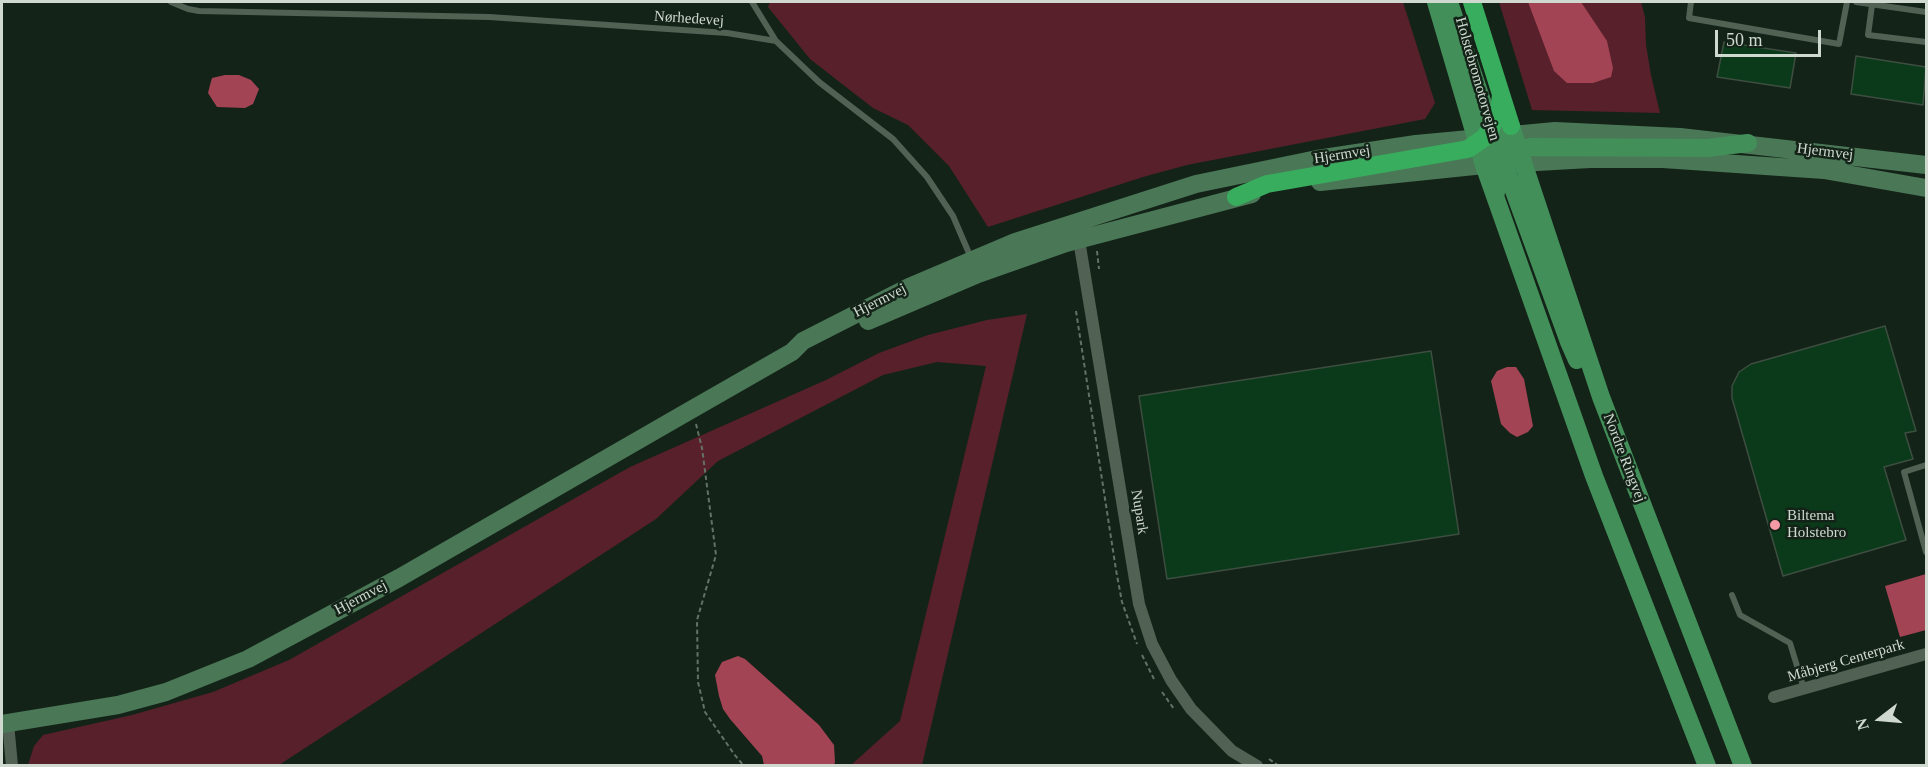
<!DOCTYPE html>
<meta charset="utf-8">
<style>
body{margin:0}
#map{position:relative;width:1928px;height:767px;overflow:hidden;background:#142318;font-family:"Times New Roman",serif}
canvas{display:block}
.frame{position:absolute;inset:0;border:3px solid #cfd9d0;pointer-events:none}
.north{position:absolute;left:1850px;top:689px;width:60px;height:60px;-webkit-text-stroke:4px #142318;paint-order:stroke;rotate:254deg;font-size:16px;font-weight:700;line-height:24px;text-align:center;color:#cfd9d0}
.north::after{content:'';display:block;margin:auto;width:21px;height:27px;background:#cfd9d0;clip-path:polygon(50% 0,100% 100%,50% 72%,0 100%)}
.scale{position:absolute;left:1715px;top:30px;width:106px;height:27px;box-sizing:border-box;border:3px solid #cfd9d0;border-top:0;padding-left:8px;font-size:18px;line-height:21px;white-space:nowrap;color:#cfd9d0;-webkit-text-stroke:4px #142318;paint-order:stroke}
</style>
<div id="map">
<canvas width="1928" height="767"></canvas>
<div class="frame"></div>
<div class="north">N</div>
<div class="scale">50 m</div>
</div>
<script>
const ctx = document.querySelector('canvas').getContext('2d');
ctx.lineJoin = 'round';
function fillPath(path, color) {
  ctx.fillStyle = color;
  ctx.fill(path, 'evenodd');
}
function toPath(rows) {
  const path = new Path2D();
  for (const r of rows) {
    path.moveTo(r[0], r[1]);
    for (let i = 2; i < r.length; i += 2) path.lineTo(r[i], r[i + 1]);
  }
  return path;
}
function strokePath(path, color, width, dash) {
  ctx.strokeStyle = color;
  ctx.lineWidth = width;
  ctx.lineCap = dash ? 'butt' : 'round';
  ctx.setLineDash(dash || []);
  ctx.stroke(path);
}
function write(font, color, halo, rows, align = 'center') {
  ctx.font = font + ' "Times New Roman",serif';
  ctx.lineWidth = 5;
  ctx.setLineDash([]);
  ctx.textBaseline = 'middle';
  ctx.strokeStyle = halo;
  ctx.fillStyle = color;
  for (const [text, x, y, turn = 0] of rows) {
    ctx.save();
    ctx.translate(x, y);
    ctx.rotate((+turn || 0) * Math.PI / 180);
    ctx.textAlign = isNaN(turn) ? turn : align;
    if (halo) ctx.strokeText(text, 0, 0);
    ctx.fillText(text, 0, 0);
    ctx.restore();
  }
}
const green = toPath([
 [770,2,1403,2,1435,103,1425,119,1187,165,1143,177,988,227,949,166,908,125,873,108,810,59,768,7],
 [1499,2,1641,2,1645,17,1646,45,1651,75,1660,113,1532,110],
 [1027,314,922,765,851,765,900,721,986,366,937,362,883,375,718,461,656,519,279,765,28,765,34,746,43,735,132,715,213,692,289,660,630,467,826,380,879,353,928,335,987,320]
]);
const water = toPath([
 [1528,2,1581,2,1607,41,1613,68,1611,77,1593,83,1567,83,1554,71],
 [225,75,239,75,251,80,259,89,253,104,245,108,217,107,208,93,210,85,212,78],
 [1507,367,1516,367,1524,379,1533,426,1528,432,1517,437,1510,433,1501,424,1491,381,1497,371],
 [1926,574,1926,630,1900,637,1885,586],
 [738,656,745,659,819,725,834,745,835,762,834,765,764,765,762,756,730,719,723,709,719,696,715,675,722,662]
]);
const building = toPath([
 [1724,42,1796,53,1790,88,1717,77,1724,42],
 [1856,56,1926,67,1923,105,1851,94,1856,56],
 [1885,326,1916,431,1905,433,1913,459,1884,467,1906,540,1783,576,1732,398,1732,386,1739,372,1751,364,1885,326],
 [1431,351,1459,534,1167,579,1139,396,1431,351]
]);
const path = toPath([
 [1097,251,1099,269],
 [1076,311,1116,570,1122,602,1137,644],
 [696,424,702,448,716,555,697,620,698,682,705,712,734,754,744,766],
 [1142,655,1154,679],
 [1162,692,1174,709],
 [1269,759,1279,766]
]);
const lane = toPath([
 [171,2,188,9,199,11,489,17,727,33,776,41,752,2],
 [1691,2,1689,18,1839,44,1847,2],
 [1856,2,1926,12],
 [1872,5,1868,35,1926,42],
 [776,41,819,82,893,139,927,177,953,216,971,258],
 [1926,465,1904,472,1926,552],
 [1732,595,1740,615,1790,643,1804,689]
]);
const street = toPath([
 [1078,234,1139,604,1152,644,1171,680,1191,709,1232,751,1257,766],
 [1774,697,1926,654],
 [8,723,12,766]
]);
const secondary = toPath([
 [1320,182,1484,165,1590,159,1663,159,1824,170,1926,188],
 [868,321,978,274,1066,243,1252,194],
 [2,724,118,705,166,692,248,659,399,578,689,411,792,352,803,341,909,287,1015,242,1196,184,1317,159,1416,144,1555,131,1680,137,1926,165]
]);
const primary = toPath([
 [1436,2,1484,165,1594,476,1707,766],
 [1449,2,1491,128,1500,142,1514,157],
 [1511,126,1601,397,1743,766],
 [1476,139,1492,150,1506,169,1569,342,1577,360],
 [1496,193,1496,179,1503,164,1514,154,1530,147,1708,148,1748,143]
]);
const highway = toPath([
 [1472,2,1511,126],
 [1236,197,1267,184,1468,149,1484,138,1491,128,1499,112,1501,94]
]);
const markers = [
 [1775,525,6,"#f49aa5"]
];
const streetNames = [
 ["Nørhedevej",689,19,4],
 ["Holstebromotorvejen",1477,79,74],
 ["Hjermvej",1825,152,7],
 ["Hjermvej",1342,155,-9],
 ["Hjermvej",880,301,-27],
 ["Nordre Ringvej",1624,458,69],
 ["Nupark",1139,512,81],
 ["Hjermvej",361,598,-28],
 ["Måbjerg Centerpark",1846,661,-16]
];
const poiNames = [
 ["Biltema",1787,516],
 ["Holstebro",1787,533]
];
fillPath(green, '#57202a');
fillPath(water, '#a34455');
fillPath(building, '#0a3a1a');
strokePath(building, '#3d4e40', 1.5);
strokePath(path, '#647166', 2, [4.5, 3]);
strokePath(lane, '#516254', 6);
strokePath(street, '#516254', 12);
strokePath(secondary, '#4a7857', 18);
strokePath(primary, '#438f5a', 18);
strokePath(highway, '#39ad5e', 18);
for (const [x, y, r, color] of markers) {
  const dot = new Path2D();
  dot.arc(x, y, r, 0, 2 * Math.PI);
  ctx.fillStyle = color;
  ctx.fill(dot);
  strokePath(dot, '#142318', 2);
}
write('15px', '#cfd9d0', '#142318', streetNames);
write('15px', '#cfd9d0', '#142318', poiNames, 'left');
</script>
